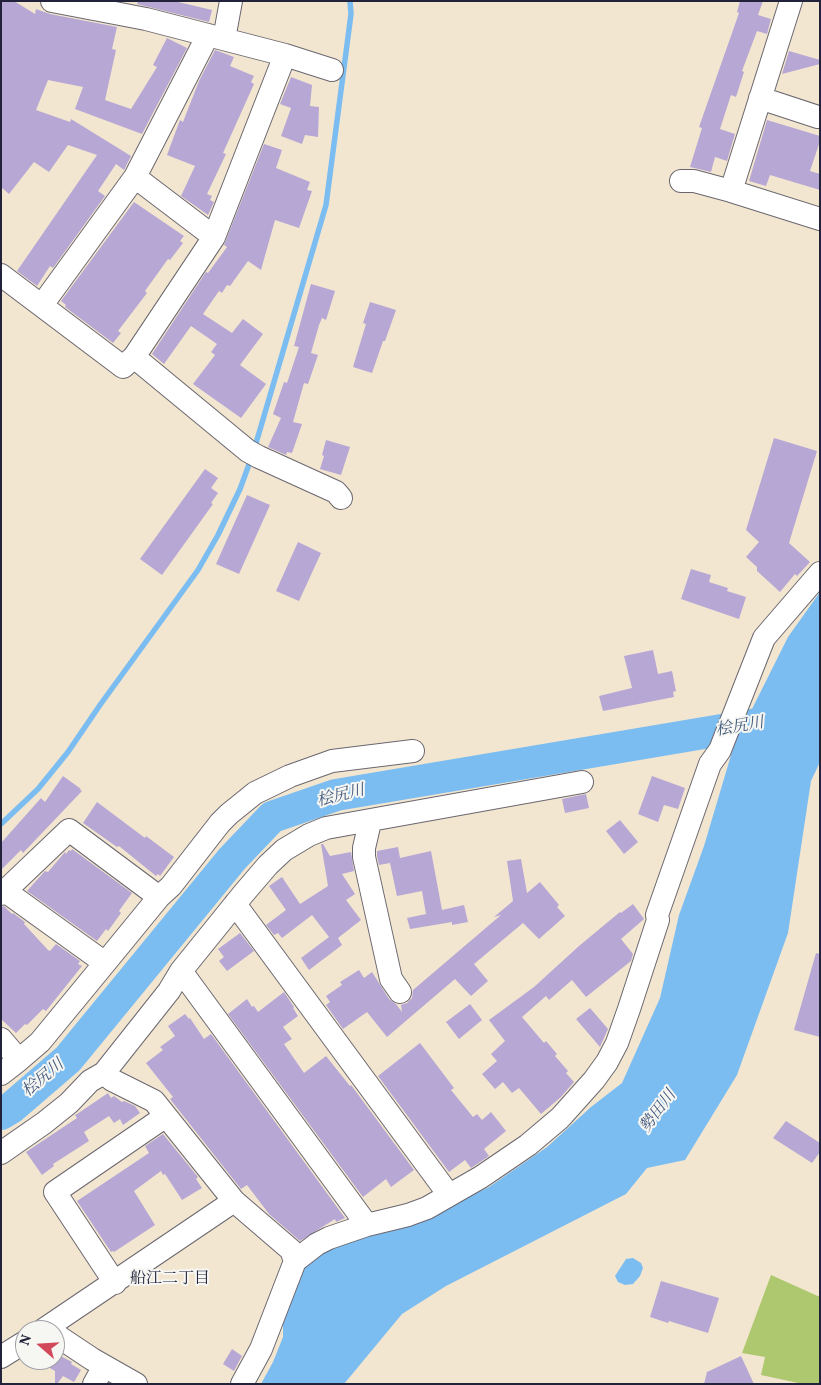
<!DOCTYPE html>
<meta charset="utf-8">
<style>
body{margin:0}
#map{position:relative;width:821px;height:1385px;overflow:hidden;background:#f2e6d0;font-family:Vollkorn,serif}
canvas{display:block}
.frame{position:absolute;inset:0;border:2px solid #22223b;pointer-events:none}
.north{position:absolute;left:15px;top:1320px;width:50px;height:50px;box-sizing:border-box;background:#f6f6f2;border:1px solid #a1a1a9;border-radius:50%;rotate:289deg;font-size:14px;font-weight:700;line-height:20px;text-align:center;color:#22223b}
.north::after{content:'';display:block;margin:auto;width:18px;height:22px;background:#d1495b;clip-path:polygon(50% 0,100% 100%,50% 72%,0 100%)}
</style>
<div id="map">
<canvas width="821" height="1385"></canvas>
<div class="frame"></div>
<div class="north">N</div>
</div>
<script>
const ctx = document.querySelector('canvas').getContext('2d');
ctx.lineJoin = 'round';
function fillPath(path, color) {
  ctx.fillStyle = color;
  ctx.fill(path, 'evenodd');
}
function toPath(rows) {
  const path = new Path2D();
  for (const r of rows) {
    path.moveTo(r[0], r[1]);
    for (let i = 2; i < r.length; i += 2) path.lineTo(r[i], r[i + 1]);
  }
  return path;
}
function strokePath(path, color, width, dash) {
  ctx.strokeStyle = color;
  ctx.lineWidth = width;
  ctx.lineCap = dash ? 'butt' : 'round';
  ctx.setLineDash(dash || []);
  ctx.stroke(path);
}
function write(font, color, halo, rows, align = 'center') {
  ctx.font = font + ' Vollkorn,"Noto Serif JP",serif';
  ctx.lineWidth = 4;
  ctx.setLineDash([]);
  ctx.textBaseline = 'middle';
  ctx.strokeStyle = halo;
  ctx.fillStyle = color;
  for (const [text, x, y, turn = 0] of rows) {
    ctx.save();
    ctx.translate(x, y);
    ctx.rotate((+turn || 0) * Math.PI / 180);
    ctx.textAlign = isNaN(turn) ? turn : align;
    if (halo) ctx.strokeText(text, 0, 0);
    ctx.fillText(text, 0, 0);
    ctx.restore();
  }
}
const green = toPath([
 [771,1275,820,1297,820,1384,803,1384,761,1375,765,1357,742,1353]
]);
const water = toPath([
 [820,592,820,762,811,781,788,933,737,1075,685,1160,647,1168,626,1194,446,1286,402,1314,344,1384,261,1384,273,1362,283,1337,283,1312,300,1272,311,1260,334,1245,371,1234,405,1227,489,1187,547,1147,591,1107,622,1083,660,998,679,915,704,846,734,745,788,637],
 [633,1258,641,1263,643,1268,640,1276,633,1284,625,1285,618,1282,615,1276,626,1259]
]);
const stream = toPath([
 [254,450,326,205,351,14,350,1],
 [1,824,38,789,68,752,100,705,198,570,218,535,240,489,251,459]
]);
const river = toPath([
 [1,1114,11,1108,68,1059,232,859,272,817,336,795,787,719]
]);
const building = toPath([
 [1,1,14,1,35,14,36,9,50,14,117,27,112,49,116,50,105,100,131,109,157,67,153,65,167,38,187,48,142,134,75,109,83,87,48,80,36,110,70,122,71,119,131,156,124,170,116,164,98,191,105,196,53,268,50,266,37,286,17,271,97,155,68,145,49,172,34,162,9,194,1,187],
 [138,1,174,1,212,10,209,22,137,4],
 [740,1,763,1,758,15,771,19,767,34,757,31,742,71,744,72,736,97,731,95,720,129,735,134,727,161,715,157,711,172,690,167,702,128,699,127,739,13,737,12],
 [215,50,234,57,230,66,254,76,251,82,254,84,223,153,226,154,207,194,212,196,210,200,214,202,208,215,181,196,195,166,167,155,180,120,183,122,199,81],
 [789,51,820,60,820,64,782,74],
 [291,77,312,85,310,106,319,107,318,137,305,135,302,144,281,136,291,108,280,104],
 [767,120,820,136,820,141,810,171,820,174,820,190,770,175,766,186,749,181],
 [264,144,282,150,276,168,310,182,307,190,312,191,299,228,275,220,261,270,248,261,230,286,227,285,222,293,219,291,203,314,232,333,243,319,263,334,240,365,266,384,241,418,193,384,215,355,211,352,217,344,191,326,164,364,152,354,206,272,208,273,227,247,224,245],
 [134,202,184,236,180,241,183,243,170,260,168,259,145,291,147,293,118,331,121,333,113,343,65,307,66,305,61,301],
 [311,284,335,291,326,320,322,318,319,325,311,353,318,355,308,384,304,383,293,422,302,424,292,453,287,452,286,455,268,447,281,418,273,414,284,382,287,383,299,347,294,346],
 [370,302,396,310,385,341,383,341,372,373,353,367,366,324,363,323],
 [774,438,817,451,789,543,810,562,797,576,795,574,780,592,757,571,757,567,746,557,759,542,746,530],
 [326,440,350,447,341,475,320,469,324,456,322,455],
 [205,469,218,478,211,488,218,493,211,503,213,504,162,575,140,559],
 [247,495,270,505,239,574,216,564],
 [298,542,321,553,299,601,276,591],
 [691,569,711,575,709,582,728,588,727,591,746,597,739,619,681,599],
 [653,650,658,674,672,671,676,691,673,692,674,697,603,711,599,696,632,688,624,656],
 [63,776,81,789,80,790,82,791,23,853,21,850,1,870,1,843,41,798,45,802],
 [652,776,685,788,678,809,664,805,658,822,638,814],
 [586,794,589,808,565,813,562,799],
 [97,802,145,838,146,836,174,857,160,876,158,874,156,876,119,846,117,847,83,823],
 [620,820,638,842,624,854,606,831],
 [321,844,323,844,330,856,351,852,354,871,342,874,355,894,346,900,361,920,338,938,342,945,309,970,301,958,329,937,312,915,282,938,278,933,274,935,266,925,286,910,269,886,282,877,300,904,328,886],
 [398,847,400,858,431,851,442,910,464,905,468,922,452,925,452,922,410,929,407,918,426,914,422,891,397,896,390,863,379,865,377,856,377,851],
 [72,849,132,893,119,911,121,913,108,931,106,929,97,941,27,891,45,871,48,872,65,852,66,854,69,850,71,851],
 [521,859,527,893,540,882,559,905,557,907,565,916,539,939,523,923,474,964,488,981,471,996,455,979,387,1037,367,1012,343,1029,326,1005,330,1002,326,996,342,985,340,982,359,970,364,978,372,972,389,999,396,1004,402,1012,401,1005,407,1003,412,998,413,990,501,915,494,917,513,901,507,861],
 [633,904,644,919,621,939,633,954,631,961,586,997,572,980,549,1000,546,996,522,1017,544,1043,546,1041,557,1054,555,1056,568,1071,566,1073,574,1082,561,1097,541,1114,519,1088,512,1093,503,1082,495,1089,482,1074,497,1061,491,1054,505,1041,489,1020,534,987,579,946,620,912,621,913],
 [4,906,12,914,13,913,25,922,24,924,48,950,50,951,56,944,80,961,78,964,82,966,46,1011,43,1009,27,1025,25,1024,16,1033,1,1019,1,907],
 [240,933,254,951,227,971,219,961,224,957,218,949],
 [816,953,820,954,820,1037,794,1030],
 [284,992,294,1007,293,1008,298,1016,283,1027,292,1039,284,1044,304,1073,326,1056,350,1086,351,1085,414,1170,391,1187,386,1179,363,1197,228,1014,247,999,252,1007,254,1006,258,1012],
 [470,1004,482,1020,459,1039,446,1022],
 [590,1008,608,1029,600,1047,576,1019],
 [185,1014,189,1019,190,1018,204,1039,211,1034,345,1218,336,1222,335,1219,300,1241,269,1214,247,1185,241,1189,170,1099,173,1097,146,1063,163,1050,160,1047,175,1036,168,1026],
 [420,1043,454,1088,451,1090,473,1117,477,1114,482,1120,491,1112,506,1131,484,1149,489,1156,471,1168,465,1160,449,1172,378,1076],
 [108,1093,111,1098,114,1096,122,1102,124,1101,135,1106,140,1113,123,1125,120,1119,114,1123,109,1116,84,1132,89,1141,53,1164,54,1166,42,1175,26,1152,77,1118,75,1115,77,1114],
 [786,1121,820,1143,820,1152,812,1163,773,1138],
 [163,1134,198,1177,196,1179,202,1188,182,1200,165,1174,163,1175,161,1171,134,1191,155,1225,114,1252,113,1251,111,1252,77,1201,149,1153,145,1146],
 [661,1281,719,1298,708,1333,669,1321,668,1323,650,1317],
 [232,1349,242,1356,234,1371,223,1364],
 [55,1353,72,1362,71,1364,81,1370,74,1382,63,1376,57,1384,55,1384,55,1371,36,1360,55,1360],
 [741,1356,754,1384,704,1384,707,1372]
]);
const minor = toPath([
 [52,1,146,19,285,55,332,70],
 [224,39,231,1],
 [760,98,818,117],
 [135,177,214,237],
 [681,181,694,181,731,191,820,219],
 [731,191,791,1],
 [1,275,123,367,134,357,214,237,285,55],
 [42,305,135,177,208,35],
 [134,357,248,451,259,457,336,492,341,498],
 [370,822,364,848,364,857,391,979,400,992],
 [5,891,69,830,159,897,105,963],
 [1,894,5,891,105,963,40,1042,19,1060,1,1039],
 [159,897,171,886,220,823,229,814,255,793,290,776,332,761,413,751],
 [235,904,449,1195],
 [181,971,367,1225],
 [104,1073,112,1080,154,1101,234,1201],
 [1,1074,19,1060],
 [1,1153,44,1123,69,1103,90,1081,104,1073,169,991,181,971,244,893,268,865,284,850,309,835,326,828,582,782],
 [115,1283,55,1192,166,1116],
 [43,1330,234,1201,291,1250,295,1261],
 [55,1332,59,1337,92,1359,136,1384],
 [1,1357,25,1342],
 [94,1384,104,1366],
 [242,1384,261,1349,295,1261,317,1244,329,1238,367,1225,408,1215,427,1208,481,1177,528,1145,560,1118,594,1080,607,1062,617,1043,629,1009,658,920,657,915,710,764,720,750,764,638,820,573]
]);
const waterNames = [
 ["桧尻川",740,728,-10],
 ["桧尻川",341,797,-14],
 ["桧尻川",44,1079,-40],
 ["勢田川",659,1112,-53]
];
const neighbourhoodNames = [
 ["船江二丁目",170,1280]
];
fillPath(green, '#adc86e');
fillPath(water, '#7cbdf1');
strokePath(stream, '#7cbdf1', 5.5);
strokePath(river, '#7cbdf1', 32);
fillPath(building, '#b7a7d5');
strokePath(minor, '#6b676f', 24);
strokePath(minor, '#fff', 22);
write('italic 16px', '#42587b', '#f6f6f2', waterNames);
write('16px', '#22223b', '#f6f6f2', neighbourhoodNames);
</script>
